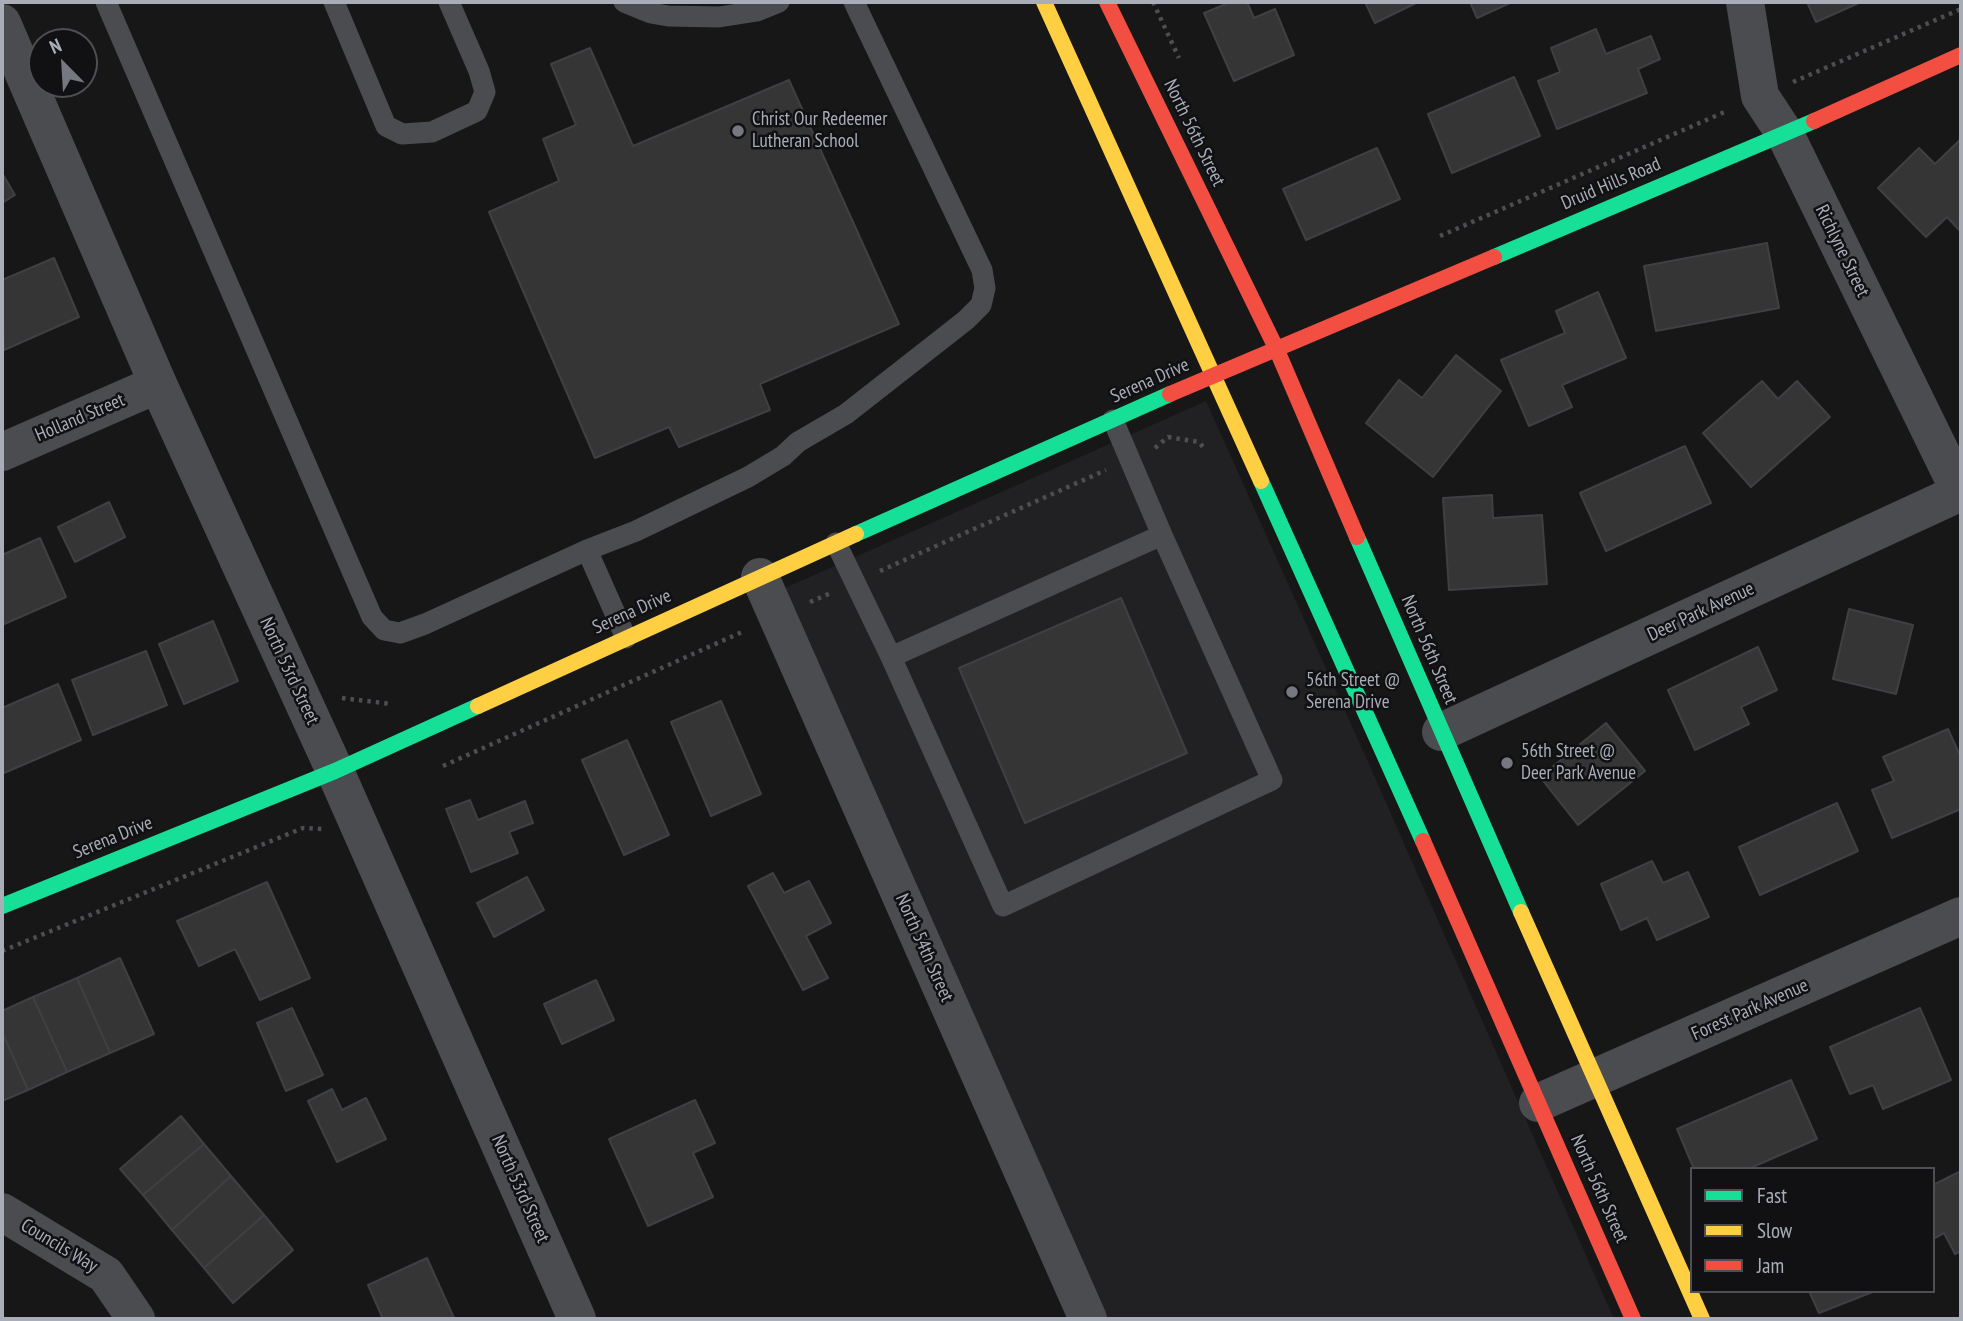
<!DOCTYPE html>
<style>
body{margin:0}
#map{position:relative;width:1963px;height:1321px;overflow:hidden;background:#171717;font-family:"PT Sans Narrow",sans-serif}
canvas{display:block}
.frame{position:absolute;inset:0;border:4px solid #a8adb8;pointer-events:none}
.legend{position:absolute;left:1690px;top:1167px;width:245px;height:126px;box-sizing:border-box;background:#111113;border:2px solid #4d4f55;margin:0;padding:9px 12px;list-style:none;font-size:21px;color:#a8adb8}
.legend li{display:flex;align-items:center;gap:14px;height:35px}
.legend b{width:35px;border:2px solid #4d4f55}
.north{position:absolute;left:28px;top:28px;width:70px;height:70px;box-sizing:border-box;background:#111113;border:2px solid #4d4f55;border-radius:50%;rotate:336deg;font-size:19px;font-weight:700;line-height:28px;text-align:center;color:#a8adb8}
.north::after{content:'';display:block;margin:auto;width:24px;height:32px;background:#757880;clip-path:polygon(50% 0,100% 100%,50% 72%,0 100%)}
</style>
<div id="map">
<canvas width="1963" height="1321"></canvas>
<div class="frame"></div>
<ul class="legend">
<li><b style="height:9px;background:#16e098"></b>Fast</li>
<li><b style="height:9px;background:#ffcf43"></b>Slow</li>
<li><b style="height:9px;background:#f24e42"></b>Jam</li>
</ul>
<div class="north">N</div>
</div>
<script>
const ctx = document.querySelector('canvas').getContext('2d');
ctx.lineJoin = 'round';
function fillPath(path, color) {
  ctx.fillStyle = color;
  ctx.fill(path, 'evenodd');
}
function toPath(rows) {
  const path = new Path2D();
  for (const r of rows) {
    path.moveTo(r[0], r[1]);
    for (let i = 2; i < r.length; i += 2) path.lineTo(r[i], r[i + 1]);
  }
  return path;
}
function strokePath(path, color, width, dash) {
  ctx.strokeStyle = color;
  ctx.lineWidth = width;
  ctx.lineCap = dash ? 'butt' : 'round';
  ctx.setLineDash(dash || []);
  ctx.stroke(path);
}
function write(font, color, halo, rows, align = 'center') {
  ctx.font = font + ' "PT Sans Narrow",sans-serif';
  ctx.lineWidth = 5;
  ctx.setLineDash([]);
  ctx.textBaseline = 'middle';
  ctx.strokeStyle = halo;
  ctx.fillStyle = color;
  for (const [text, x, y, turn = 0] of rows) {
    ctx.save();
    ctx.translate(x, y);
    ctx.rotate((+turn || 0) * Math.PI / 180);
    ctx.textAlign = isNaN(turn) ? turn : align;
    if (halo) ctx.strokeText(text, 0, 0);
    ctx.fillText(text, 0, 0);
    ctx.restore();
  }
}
const built = toPath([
 [1206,401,1369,764,1614,1319,1107,1319,785,588]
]);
const building = toPath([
 [1231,2,1247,2,1254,18,1275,9,1294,55,1234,81,1204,13,1231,2],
 [1365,2,1418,2,1375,23,1365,2],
 [1470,2,1512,2,1477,18,1470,2],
 [1807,2,1861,2,1816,22,1807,2],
 [1596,29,1606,54,1651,36,1660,59,1638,69,1647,93,1557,129,1538,81,1560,72,1551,48,1596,29],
 [590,48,633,146,789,80,899,324,760,384,770,410,679,447,669,427,595,458,489,212,559,181,543,139,576,125,551,64,590,48],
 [1514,77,1540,136,1452,173,1428,114,1514,77],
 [1961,139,1961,232,1947,217,1926,237,1878,188,1919,148,1935,164,1961,139],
 [1377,148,1400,199,1306,240,1283,189,1377,148],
 [2,173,15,195,2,203,2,173],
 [1767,243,1779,308,1656,331,1644,266,1767,243],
 [54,258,79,317,4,350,2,280,54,258],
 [1598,292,1626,358,1562,385,1572,407,1529,426,1501,360,1565,333,1556,311,1598,292],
 [1456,355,1501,391,1433,477,1366,423,1399,380,1422,398,1456,355],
 [1762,381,1778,399,1797,381,1830,417,1751,487,1703,433,1762,381],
 [1685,446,1711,503,1606,551,1580,493,1685,446],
 [1492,495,1493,518,1542,515,1547,584,1449,590,1443,498,1492,495],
 [109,502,125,537,75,562,58,527,109,502],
 [40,538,66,597,2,625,2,555,40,538],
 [1121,598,1187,753,1025,823,959,668,1121,598],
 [1849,609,1913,625,1896,694,1833,679,1849,609],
 [213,621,238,681,184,704,159,644,213,621],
 [1758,647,1777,690,1741,707,1749,724,1695,750,1668,690,1758,647],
 [146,651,167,705,93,735,72,680,146,651],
 [58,684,81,740,4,773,2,768,2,708,58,684],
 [721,701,761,794,711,816,671,722,721,701],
 [1606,723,1645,771,1578,825,1540,777,1606,723],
 [1948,729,1959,753,1961,752,1961,809,1892,838,1872,790,1894,781,1883,757,1948,729],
 [627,740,669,835,624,855,582,760,627,740],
 [470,800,478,820,525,801,533,823,509,832,518,853,471,872,446,809,470,800],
 [1837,803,1858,851,1760,895,1739,847,1837,803],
 [1652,861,1663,883,1688,872,1709,917,1657,940,1647,918,1621,930,1601,884,1652,861],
 [773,873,784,893,809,881,831,923,806,936,828,978,803,990,748,886,773,873],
 [527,877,544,910,494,937,477,903,527,877],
 [267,882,310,978,260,1000,235,949,199,966,177,921,267,882],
 [120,958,154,1034,110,1053,77,978,120,958],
 [77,978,110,1053,67,1072,33,997,77,978],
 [596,980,614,1020,562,1044,544,1004,596,980],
 [33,997,67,1072,28,1090,2,1032,2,1011,33,997],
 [292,1008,323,1075,286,1091,257,1023,292,1008],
 [1920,1008,1951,1080,1883,1109,1873,1085,1850,1094,1830,1047,1920,1008],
 [2,1032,28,1090,2,1101,2,1032],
 [1791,1080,1817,1139,1748,1169,1694,1169,1677,1129,1791,1080],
 [332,1089,342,1110,366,1098,386,1139,337,1162,308,1101,332,1089],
 [695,1100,715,1143,693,1153,713,1197,648,1226,609,1139,695,1100],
 [181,1116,204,1144,143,1195,120,1169,181,1116],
 [204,1144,231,1176,172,1230,143,1195,204,1144],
 [1961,1171,1961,1251,1955,1254,1944,1233,1933,1239,1933,1185,1961,1171],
 [231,1176,264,1215,204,1268,172,1230,231,1176],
 [264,1215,293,1250,233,1303,204,1268,264,1215],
 [427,1258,454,1318,383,1319,368,1285,427,1258],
 [1809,1291,1875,1291,1819,1313,1809,1291]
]);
const path = toPath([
 [1153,2,1179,58],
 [1793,82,1961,9],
 [1440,236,1727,111],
 [1155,448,1168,437,1199,442,1203,447],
 [880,571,1106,470],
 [810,602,831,593],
 [342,698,391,704],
 [443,766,742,632],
 [2,951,303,828,322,829]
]);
const lane = toPath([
 [106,2,372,617,384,630,400,633,425,624,587,550,636,531,748,477,783,456,798,442,846,414,966,320,981,305,985,288,982,270,854,2],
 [334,2,386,126,402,134,432,132,477,111,485,92,479,71,449,2],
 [624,2,651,13,668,16,719,17,757,11,779,2],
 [836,543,891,657,1162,535,1113,420],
 [587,550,626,638],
 [891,657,1003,906,1272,780,1162,535]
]);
const street = toPath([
 [1745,2,1760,96,1785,134,1961,494],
 [2,23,158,384,335,771,577,1319],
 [2,452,158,384],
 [760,577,1088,1319],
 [1441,732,1961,492],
 [1538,1103,1961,916],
 [2,1212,106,1275,136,1319]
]);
const fast = toPath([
 [1494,257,1814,121],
 [1261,481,1423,841],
 [856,534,1170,394],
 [1357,537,1521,912],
 [2,906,335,771,478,706]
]);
const slow = toPath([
 [1044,2,1261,481],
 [478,706,856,534],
 [1521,912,1702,1319]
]);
const jam = toPath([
 [1107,2,1276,348,1357,537],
 [1814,121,1961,55],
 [1170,394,1494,257],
 [1423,841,1633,1319]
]);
const markers = [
 [738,131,7,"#757880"],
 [1292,692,7,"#757880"],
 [1507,763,7,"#757880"]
];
const poiNames = [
 ["Christ Our Redeemer",752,120],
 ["Lutheran School",752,142],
 ["56th Street @",1306,681],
 ["Serena Drive",1306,703],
 ["56th Street @",1521,752],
 ["Deer Park Avenue",1521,774]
];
const streetNames = [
 ["North 56th Street",1194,133,64],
 ["Druid Hills Road",1611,184,-23],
 ["Richlyne Street",1842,251,64],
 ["Serena Drive",1150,381,-24],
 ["Holland Street",80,418,-23],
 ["Serena Drive",632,612,-24],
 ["Deer Park Avenue",1701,612,-25],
 ["North 56th Street",1429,650,67],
 ["North 53rd Street",289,671,65],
 ["Serena Drive",113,838,-22],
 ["North 54th Street",924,948,66],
 ["Forest Park Avenue",1750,1010,-24],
 ["North 53rd Street",520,1189,66],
 ["North 56th Street",1599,1189,66],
 ["Councils Way",59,1246,31]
];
fillPath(built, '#212123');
fillPath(building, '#353536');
strokePath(building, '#3f4043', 2);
strokePath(path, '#4d4e52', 4.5, [3.5, 5]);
strokePath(lane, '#4b4c50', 21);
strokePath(street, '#4b4c50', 38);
strokePath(fast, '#16e098', 16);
strokePath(slow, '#ffcf43', 16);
strokePath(jam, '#f24e42', 16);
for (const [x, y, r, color] of markers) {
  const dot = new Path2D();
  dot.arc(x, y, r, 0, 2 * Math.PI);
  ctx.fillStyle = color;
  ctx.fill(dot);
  strokePath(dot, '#111113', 2.5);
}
write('19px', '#a8adb8', '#111113', poiNames, 'left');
write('19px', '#a8adb8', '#111113', streetNames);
</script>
